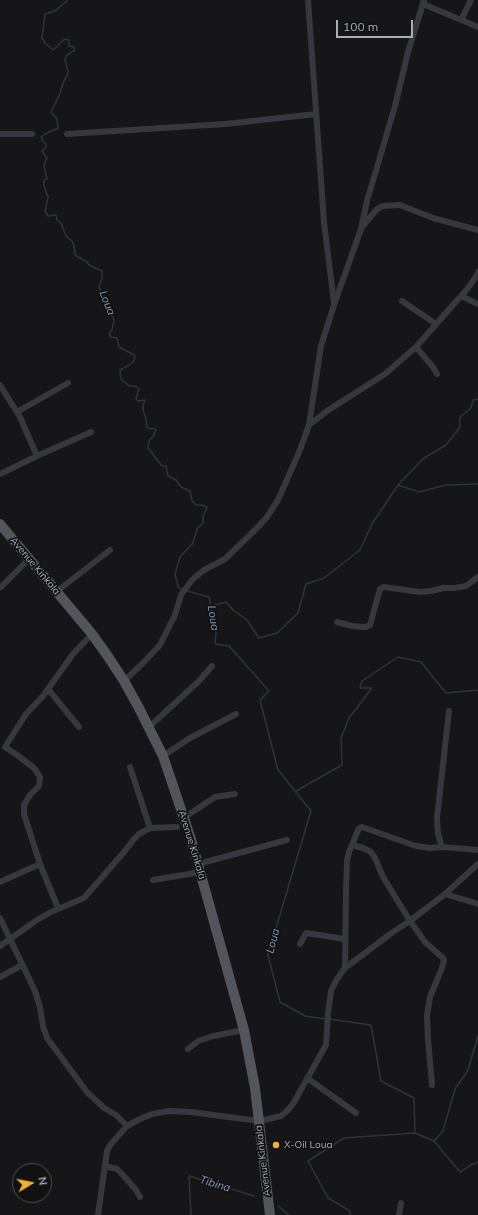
<!DOCTYPE html>
<style>
body{margin:0}
#map{position:relative;width:478px;height:1215px;overflow:hidden;background:#161618;font-family:Mulish,sans-serif}
canvas{display:block}
.north{position:absolute;left:12px;top:1163px;width:40px;height:40px;box-sizing:border-box;background:#111113;border:1px solid #4d4f55;border-radius:50%;rotate:80deg;font-size:11px;font-weight:700;line-height:16px;text-align:center;color:#a8adb8}
.north::after{content:'';display:block;margin:auto;width:14px;height:18px;background:#f2b134;clip-path:polygon(50% 0,100% 100%,50% 72%,0 100%)}
.scale{position:absolute;left:336px;top:20px;width:77px;height:18px;box-sizing:border-box;border:2px solid #a8adb8;border-top:0;padding-left:5px;font-size:12px;line-height:14px;white-space:nowrap;color:#a8adb8;-webkit-text-stroke:3px #111113;paint-order:stroke}
</style>
<div id="map">
<canvas width="478" height="1215"></canvas>
<div class="north">N</div>
<div class="scale">100 m</div>
</div>
<script>
const ctx = document.querySelector('canvas').getContext('2d');
ctx.lineJoin = 'round';
function toPath(rows) {
  const path = new Path2D();
  for (const r of rows) {
    path.moveTo(r[0], r[1]);
    for (let i = 2; i < r.length; i += 2) path.lineTo(r[i], r[i + 1]);
  }
  return path;
}
function strokePath(path, color, width, dash) {
  ctx.strokeStyle = color;
  ctx.lineWidth = width;
  ctx.lineCap = dash ? 'butt' : 'round';
  ctx.setLineDash(dash || []);
  ctx.stroke(path);
}
function write(font, color, halo, rows, align = 'center') {
  ctx.font = font + ' Mulish,sans-serif';
  ctx.lineWidth = 3.5;
  ctx.setLineDash([]);
  ctx.textBaseline = 'middle';
  ctx.strokeStyle = halo;
  ctx.fillStyle = color;
  for (const [text, x, y, turn = 0] of rows) {
    ctx.save();
    ctx.translate(x, y);
    ctx.rotate((+turn || 0) * Math.PI / 180);
    ctx.textAlign = isNaN(turn) ? turn : align;
    if (halo) ctx.strokeText(text, 0, 0);
    ctx.fillText(text, 0, 0);
    ctx.restore();
  }
}
const stream = toPath([
 [68,0,55,11,45,14,42,38,45,43,53,50,65,39,69,40,69,46,74,47,75,50,67,55,65,59,68,72,67,76,64,81,59,96,51,112,57,119,58,128,47,133,41,137,43,139,42,141,46,144,46,147,42,151,47,158,45,162,44,167,47,179,44,180,44,186,48,197,45,211,48,216,56,215,57,220,61,223,66,236,72,241,74,246,75,255,87,262,89,265,102,271,102,279,99,286,100,291,106,302,114,320,112,330,109,334,111,337,117,338,119,347,134,355,135,358,133,362,129,365,120,370,121,379,129,386,135,386,139,389,136,398,138,401,145,400,143,406,143,410,146,419,147,428,155,429,156,430,154,435,149,441,148,448,162,466,166,466,168,476,176,480,181,487,190,491,192,501,196,505,202,505,207,507,203,516,203,523,197,529,193,543,180,557,175,574,178,587,183,590],
 [398,485,424,458,446,445,460,427,460,417,471,408,473,400,478,399],
 [187,591,209,597,216,631,215,644,229,646,269,691,260,700,278,770,311,811,268,955,280,1002,305,1016,325,1019],
 [212,606,226,602,233,610,247,620,259,638,277,633,298,613,306,584,324,578,360,550,372,524,398,485,419,492,446,485,478,484],
 [296,791,342,765,341,738,349,718,372,688,360,688,362,681,398,657,421,662,446,693,478,690],
 [329,1019,371,1025,381,1081,414,1098,415,1133,344,1138,308,1161,328,1198,350,1211,350,1215],
 [415,1133,434,1141,443,1131,455,1089,468,1070,478,1036],
 [434,1141,460,1172,471,1165,478,1162],
 [278,1206,289,1215],
 [191,1215,189,1176,254,1196]
]);
const street = toPath([
 [308,0,324,222,334,303],
 [423,4,478,27],
 [461,20,471,0],
 [0,134,32,134],
 [67,134,225,124,316,114],
 [362,227,377,209,383,206,400,205,433,218,478,230],
 [461,296,478,304],
 [402,301,436,324],
 [416,347,433,367,437,374],
 [0,385,20,417,37,456],
 [17,412,68,383],
 [309,425,327,411,385,374,416,347,468,288,475,278,478,272],
 [0,474,37,456,91,432],
 [0,588,29,559],
 [56,592,110,550],
 [337,622,352,626,366,627,370,625,380,589,384,587,420,592,432,591,443,588,455,588,466,586,478,577],
 [124,681,143,663,160,645,175,615,181,595,192,580,204,570,225,559,258,527,267,517,278,500,300,450,309,425,321,346,334,305,361,229,367,201,395,106,408,52,424,0],
 [48,689,79,727],
 [449,711,437,818,438,834,442,847,478,850],
 [149,727,199,681,212,666],
 [163,756,190,738,236,714],
 [130,767,150,828],
 [185,817,215,797,235,794],
 [352,845,363,848,371,852,375,858,383,877,410,921,425,942,443,958,444,960,442,968,430,997,427,1016,428,1039,432,1085],
 [198,864,287,840],
 [153,880,201,872],
 [0,882,40,864],
 [445,894,478,904],
 [58,908,40,864,24,814,24,805,30,795,39,786,40,777,34,768,17,755,5,747,26,714,43,696,73,654,92,634],
 [0,918,35,991,40,1007,43,1026,47,1038,87,1092,104,1108,116,1115,127,1126],
 [300,944,306,933,345,939],
 [0,946,37,920,51,912,84,898,124,852,134,839,139,834,150,828,177,827],
 [345,968,346,889,347,860,349,852,359,828,362,827,416,846,430,848,442,847],
 [0,977,22,965],
 [188,1049,198,1041,213,1036,244,1030],
 [307,1078,356,1113],
 [105,1166,117,1169,121,1173,136,1190,140,1197],
 [98,1215,107,1151,111,1144,127,1126,140,1119,152,1114,169,1111,191,1112,259,1121,281,1116,287,1111,293,1104,326,1045,328,1013,331,991,337,979,345,968,393,932,410,921,445,894,478,864],
 [399,1215,401,1203]
]);
const primary = toPath([
 [0,524,92,634,109,658,124,681,139,708,163,756,191,839,244,1030,255,1088,270,1215]
]);
const markers = [
 [276,1145,4,"#f2b134"]
];
const streetNames = [
 ["Avenue Kinkala",35,566,50],
 ["Avenue Kinkala",192,845,73],
 ["Avenue Kinkala",263,1161,-97]
];
const poiNames = [
 ["X-Oil Loua",284,1145]
];
const waterNames = [
 ["Loua",107,303,68],
 ["Loua",213,618,81],
 ["Loua",273,941,-76],
 ["Tibina",215,1184,17]
];
strokePath(stream, '#2c353c', 1.5);
strokePath(street, '#37383d', 6);
strokePath(primary, '#53555c', 10);
for (const [x, y, r, color] of markers) {
  const dot = new Path2D();
  dot.arc(x, y, r, 0, 2 * Math.PI);
  ctx.fillStyle = color;
  ctx.fill(dot);
  strokePath(dot, '#111113', 1.5);
}
write('10px', '#a8adb8', '#111113', streetNames);
write('10px', '#a8adb8', '#111113', poiNames, 'left');
write('italic 11px', '#7f9bb3', '#111113', waterNames);
</script>
